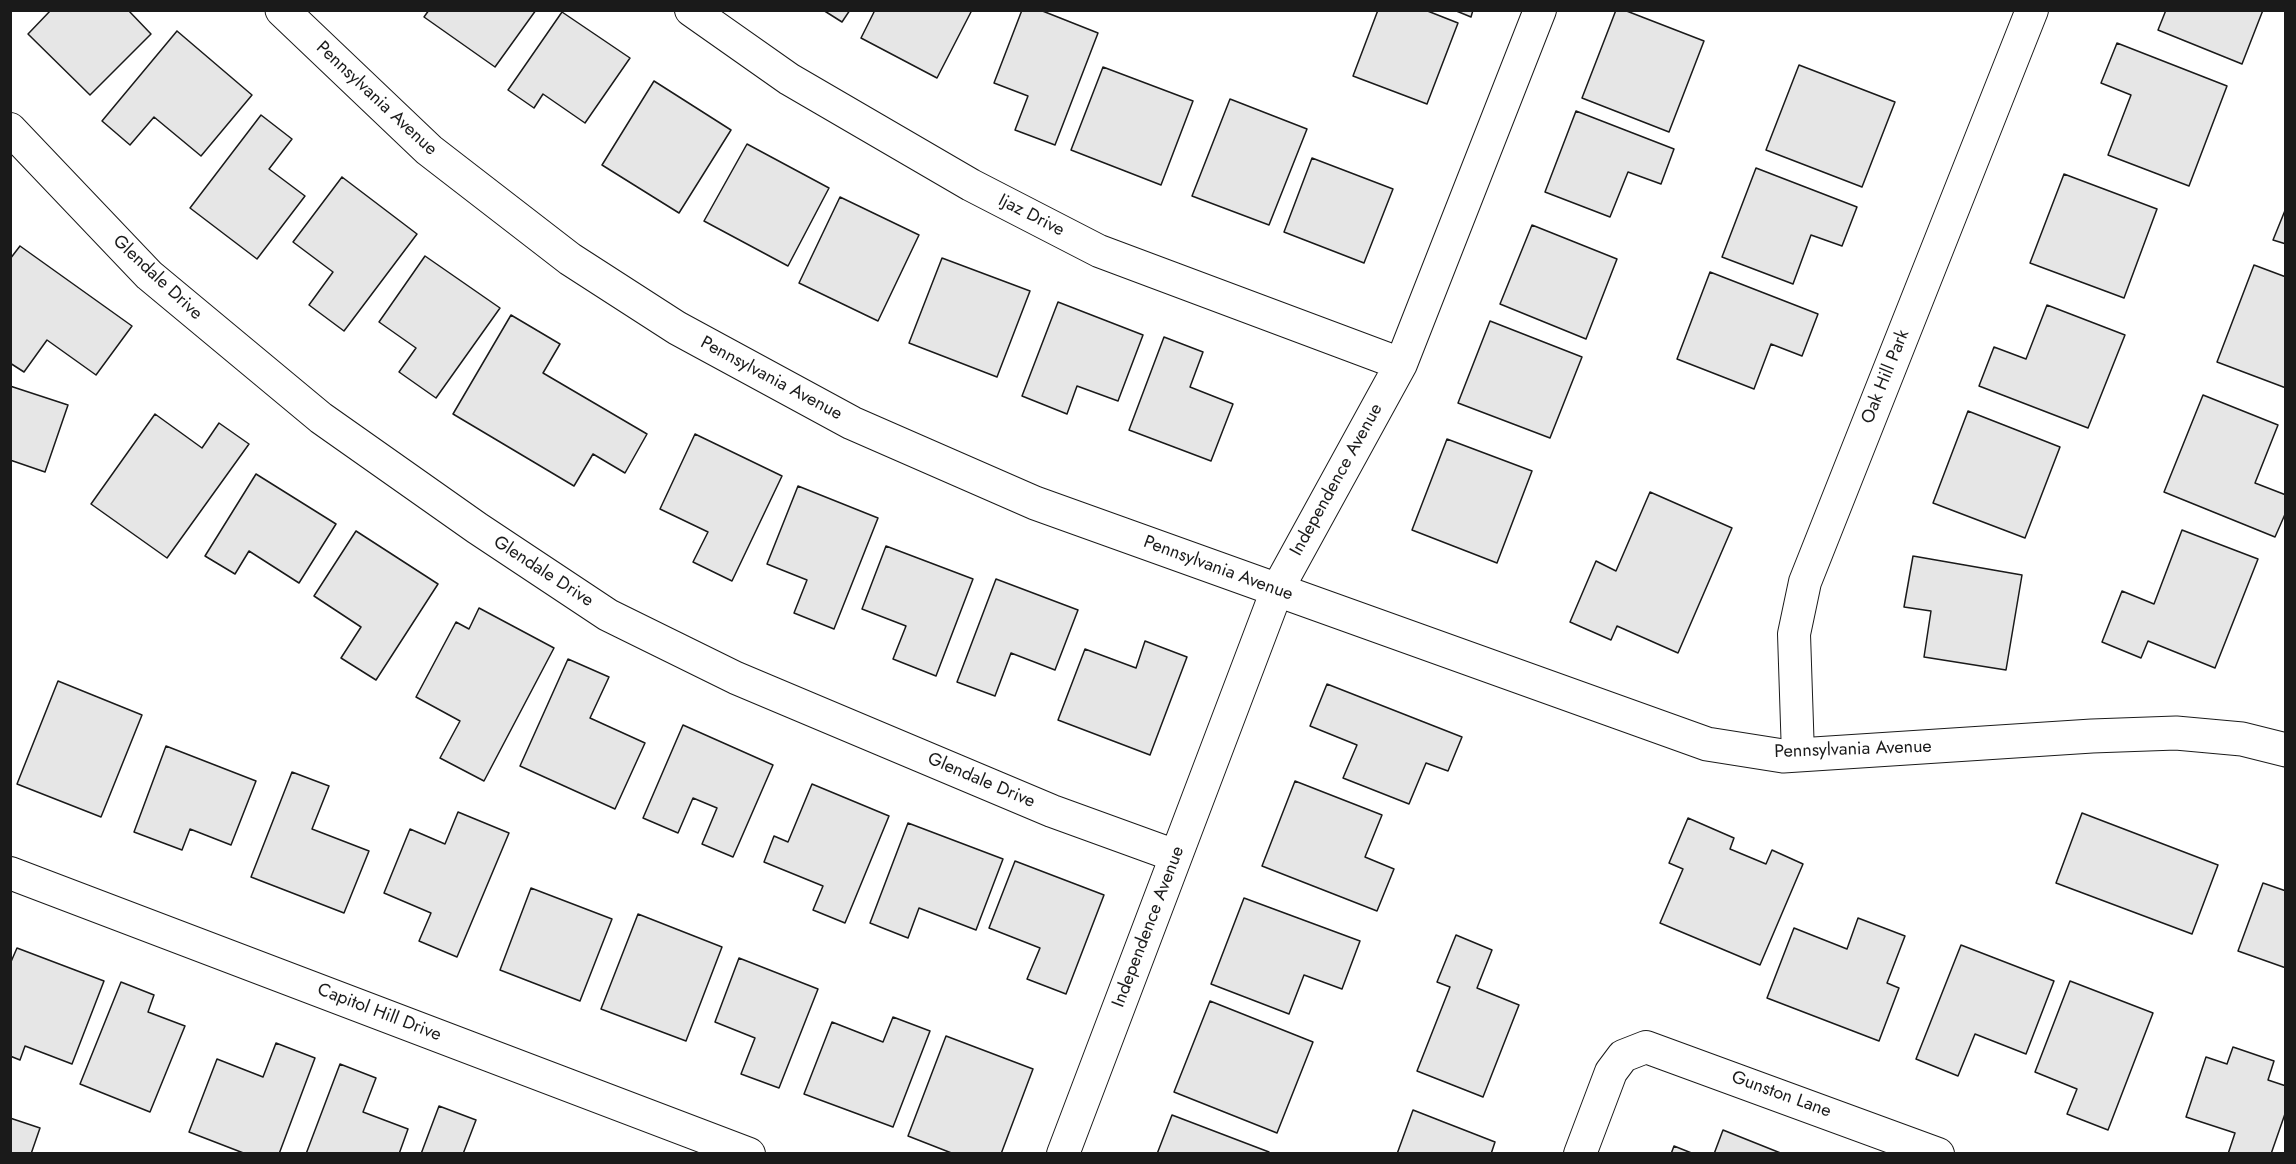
<!DOCTYPE html>
<style>
body{margin:0}
#map{position:relative;width:2296px;height:1164px;overflow:hidden;background:#fff;font-family:Jost,sans-serif}
canvas{display:block}
.frame{position:absolute;inset:0;border:12px solid #1a1a1a;pointer-events:none}
</style>
<div id="map">
<canvas width="2296" height="1164"></canvas>
<div class="frame"></div>
</div>
<script>
const ctx = document.querySelector('canvas').getContext('2d');
ctx.lineJoin = 'round';
function fillPath(path, color) {
  ctx.fillStyle = color;
  ctx.fill(path, 'evenodd');
}
function toPath(rows) {
  const path = new Path2D();
  for (const r of rows) {
    path.moveTo(r[0], r[1]);
    for (let i = 2; i < r.length; i += 2) path.lineTo(r[i], r[i + 1]);
  }
  return path;
}
function strokePath(path, color, width, dash) {
  ctx.strokeStyle = color;
  ctx.lineWidth = width;
  ctx.lineCap = dash ? 'butt' : 'round';
  ctx.setLineDash(dash || []);
  ctx.stroke(path);
}
function write(font, color, halo, rows, align = 'center') {
  ctx.font = font + ' Jost,sans-serif';
  ctx.lineWidth = 4.5;
  ctx.setLineDash([]);
  ctx.textBaseline = 'middle';
  ctx.strokeStyle = halo;
  ctx.fillStyle = color;
  for (const [text, x, y, turn = 0] of rows) {
    ctx.save();
    ctx.translate(x, y);
    ctx.rotate((+turn || 0) * Math.PI / 180);
    ctx.textAlign = isNaN(turn) ? turn : align;
    if (halo) ctx.strokeText(text, 0, 0);
    ctx.fillText(text, 0, 0);
    ctx.restore();
  }
}
const building = toPath([
 [51,10,128,10,151,34,90,95,28,34,51,10],
 [429,10,536,10,495,67,424,17,429,10],
 [823,10,850,10,842,22,823,10],
 [875,10,972,10,937,78,861,38,875,10],
 [1022,10,1040,10,1098,33,1055,145,1015,130,1028,96,994,83,1022,10],
 [1378,10,1425,10,1458,23,1427,104,1353,76,1378,10],
 [1454,10,1473,10,1471,17,1454,10],
 [1616,10,1624,10,1704,41,1669,132,1582,98,1616,10],
 [2166,10,2263,10,2242,64,2158,30,2166,10],
 [562,12,630,58,585,123,543,94,534,108,508,90,562,12],
 [177,31,252,95,201,156,154,117,130,145,102,121,177,31],
 [2117,43,2227,86,2189,186,2108,155,2131,95,2101,83,2117,43],
 [1799,65,1895,102,1862,187,1766,150,1799,65],
 [1103,67,1193,101,1161,185,1071,150,1103,67],
 [654,81,731,130,679,213,602,165,654,81],
 [1230,99,1307,129,1269,225,1192,196,1230,99],
 [1576,111,1674,149,1661,184,1628,172,1610,217,1545,192,1576,111],
 [261,115,292,139,269,169,305,196,257,259,190,208,261,115],
 [747,144,829,188,788,266,704,221,747,144],
 [1312,158,1393,189,1364,263,1284,232,1312,158],
 [1756,168,1857,207,1842,246,1811,235,1793,284,1722,257,1756,168],
 [2064,174,2157,209,2124,298,2030,263,2064,174],
 [342,177,417,234,344,331,309,305,333,272,293,242,342,177],
 [840,197,919,235,878,321,799,283,840,197],
 [2286,208,2286,244,2273,240,2286,208],
 [1532,225,1617,259,1586,339,1500,304,1532,225],
 [20,246,132,326,96,375,47,340,24,372,10,363,10,259,20,246],
 [425,256,500,308,436,398,399,372,416,348,379,322,425,256],
 [942,258,1030,291,997,377,909,343,942,258],
 [2254,265,2286,277,2286,388,2217,362,2254,265],
 [1710,272,1818,314,1802,356,1771,344,1754,389,1677,359,1710,272],
 [1058,302,1143,335,1118,401,1077,386,1067,414,1022,396,1058,302],
 [2047,305,2125,335,2088,428,1979,386,1994,347,2026,359,2047,305],
 [511,315,560,344,543,373,647,434,625,473,593,454,574,486,453,414,511,315],
 [1490,321,1582,357,1550,438,1458,403,1490,321],
 [1164,337,1203,352,1190,387,1233,404,1211,461,1129,430,1164,337],
 [10,386,68,405,45,472,10,460,10,386],
 [2203,395,2278,425,2255,483,2286,495,2286,512,2275,537,2164,492,2203,395],
 [1968,411,2060,447,2025,538,1933,503,1968,411],
 [155,414,202,448,219,423,249,444,167,558,91,504,155,414],
 [695,434,782,476,732,581,693,562,708,532,660,509,695,434],
 [1447,439,1532,471,1497,563,1412,530,1447,439],
 [256,474,336,524,299,583,249,551,235,574,205,556,256,474],
 [798,486,878,518,834,629,794,613,807,580,767,564,798,486],
 [1650,492,1732,528,1678,653,1617,626,1611,640,1570,622,1596,561,1616,571,1650,492],
 [2182,530,2258,559,2215,668,2148,641,2141,658,2102,642,2122,591,2154,604,2182,530],
 [356,531,438,584,376,680,341,658,361,627,314,596,356,531],
 [886,546,973,579,936,676,893,659,906,626,862,609,886,546],
 [1913,556,2022,575,2006,670,1924,657,1931,611,1904,607,1913,556],
 [996,579,1078,610,1055,670,1011,653,995,696,957,682,996,579],
 [479,608,554,648,484,781,440,758,460,721,416,697,456,622,469,629,479,608],
 [1145,641,1187,657,1150,755,1058,720,1085,649,1136,668,1145,641],
 [568,659,609,677,590,718,645,743,615,809,520,766,568,659],
 [58,681,142,715,101,817,17,784,58,681],
 [1327,684,1462,737,1448,771,1426,763,1409,804,1343,778,1357,745,1310,726,1327,684],
 [683,725,773,765,733,857,702,844,717,808,693,798,678,833,643,818,683,725],
 [166,746,256,781,231,845,190,829,182,850,134,832,166,746],
 [292,772,329,786,312,829,369,851,344,913,251,877,292,772],
 [1295,781,1382,815,1365,857,1394,869,1377,911,1262,866,1295,781],
 [812,784,889,816,845,923,813,910,823,886,764,862,774,836,788,842,812,784],
 [458,812,509,833,457,957,419,941,431,913,384,893,410,829,445,844,458,812],
 [2082,813,2218,865,2192,934,2056,883,2082,813],
 [1688,818,1734,838,1730,849,1766,864,1772,850,1803,864,1760,965,1660,923,1683,869,1669,863,1688,818],
 [908,823,1003,859,976,930,919,908,908,938,870,923,908,823],
 [1015,861,1104,895,1066,994,1027,979,1040,948,989,928,1015,861],
 [2263,883,2286,891,2286,968,2238,951,2263,883],
 [531,888,612,919,580,1001,500,970,531,888],
 [1244,898,1360,941,1342,989,1304,975,1289,1014,1211,984,1244,898],
 [638,914,722,947,686,1041,601,1009,638,914],
 [1858,918,1905,936,1887,983,1899,988,1879,1041,1767,998,1794,928,1847,949,1858,918],
 [1456,935,1492,950,1477,988,1519,1005,1483,1097,1417,1071,1450,987,1437,982,1456,935],
 [1961,945,2054,981,2026,1054,1975,1034,1958,1076,1916,1059,1961,945],
 [17,948,104,981,72,1064,25,1046,20,1060,10,1056,10,964,17,948],
 [739,958,818,989,779,1088,741,1074,755,1038,715,1022,739,958],
 [2070,981,2153,1013,2108,1130,2067,1114,2077,1089,2035,1072,2070,981],
 [121,982,154,995,148,1012,185,1026,150,1112,80,1084,121,982],
 [1210,1001,1313,1042,1277,1133,1174,1092,1210,1001],
 [893,1017,930,1031,893,1127,804,1094,832,1022,883,1042,893,1017],
 [946,1036,1033,1069,1001,1154,954,1154,908,1136,946,1036],
 [276,1043,315,1058,279,1154,246,1154,189,1132,217,1059,263,1077,276,1043],
 [2233,1047,2274,1061,2268,1080,2286,1086,2286,1111,2271,1154,2228,1154,2235,1133,2186,1117,2206,1057,2227,1064,2233,1047],
 [340,1064,376,1078,363,1112,408,1129,399,1154,306,1154,340,1064],
 [439,1106,476,1120,463,1154,421,1154,439,1106],
 [1413,1110,1495,1142,1491,1154,1397,1154,1413,1110],
 [1172,1115,1269,1152,1268,1154,1157,1154,1172,1115],
 [10,1118,40,1128,31,1154,10,1154,10,1118],
 [1723,1130,1783,1154,1714,1154,1723,1130],
 [1674,1146,1694,1154,1671,1154,1674,1146]
]);
const street = toPath([
 [691,10,789,79,971,185,1099,251,1401,364],
 [10,129,149,275,321,418,477,528,608,615,736,678,1052,811,1176,856],
 [1798,755,1794,634,1805,582,2032,10],
 [10,873,749,1154],
 [1063,1154,1277,590,1401,364,1540,10],
 [1580,1154,1611,1072,1623,1056,1646,1047,1938,1154]
]);
const secondary = toPath([
 [282,10,429,150,570,259,677,328,852,423,1035,503,1707,744,1783,756,2092,736,2176,733,2242,739,2286,750]
]);
const streetNames = [
 ["Pennsylvania Avenue",376,99,43],
 ["Ijaz Drive",1031,216,27],
 ["Glendale Drive",157,278,43],
 ["Oak Hill Park",1886,377,-68],
 ["Pennsylvania Avenue",771,379,28],
 ["Independence Avenue",1337,480,-61],
 ["Pennsylvania Avenue",1218,569,20],
 ["Glendale Drive",543,572,33],
 ["Pennsylvania Avenue",1853,750,-2],
 ["Glendale Drive",981,781,23],
 ["Independence Avenue",1149,927,-69],
 ["Capitol Hill Drive",379,1013,21],
 ["Gunston Lane",1781,1095,20]
];
fillPath(building, '#e6e6e6');
strokePath(building, '#1a1a1a', 1.5);
strokePath(street, '#1a1a1a', 34);
strokePath(secondary, '#1a1a1a', 35);
strokePath(street, '#fff', 32);
strokePath(secondary, '#fff', 33);
write('18px', '#1a1a1a', '#fff', streetNames);
</script>
